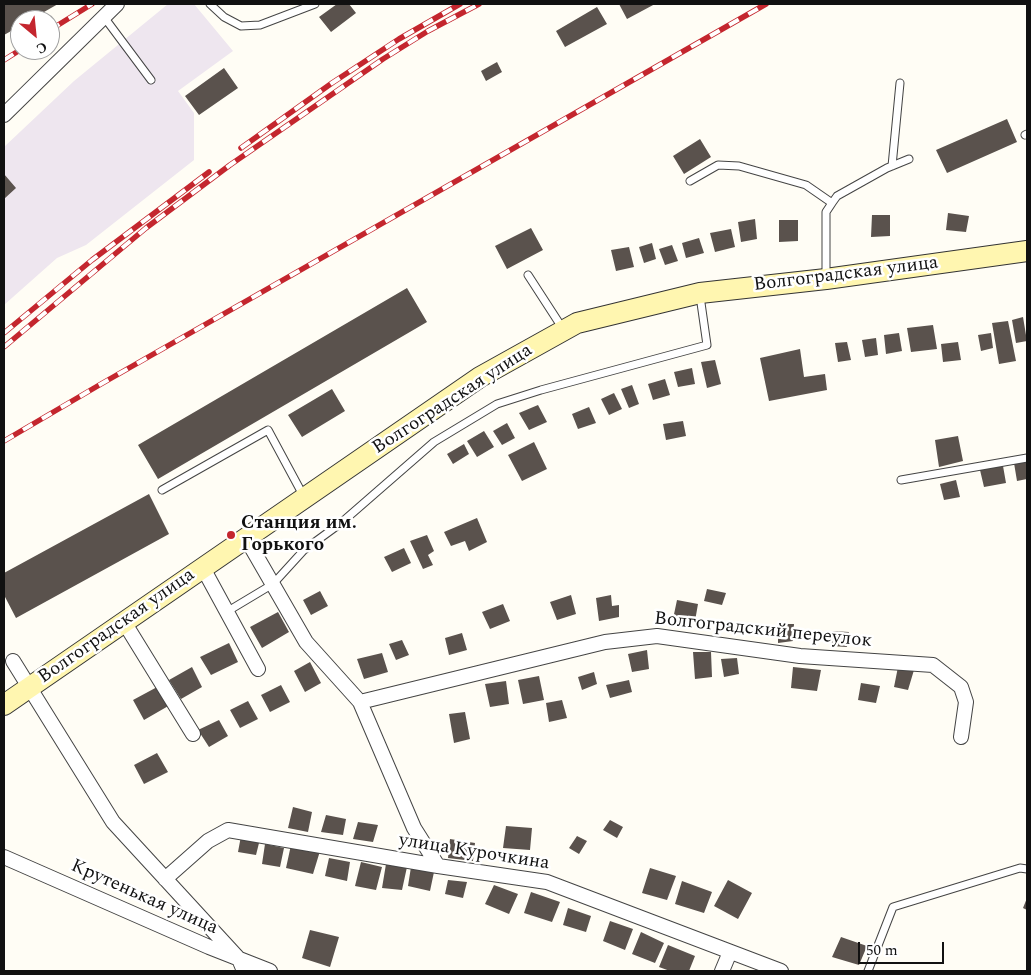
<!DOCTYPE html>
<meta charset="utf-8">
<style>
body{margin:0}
#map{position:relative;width:1031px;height:975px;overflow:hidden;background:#fffdf5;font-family:Spectral,serif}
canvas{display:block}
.frame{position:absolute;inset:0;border:5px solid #111;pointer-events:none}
.north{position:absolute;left:10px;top:10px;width:50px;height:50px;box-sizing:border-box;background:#fff;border:1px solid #a0a0a0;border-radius:50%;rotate:152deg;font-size:14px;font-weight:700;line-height:20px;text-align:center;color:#111}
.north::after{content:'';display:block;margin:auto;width:18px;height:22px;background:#c4262e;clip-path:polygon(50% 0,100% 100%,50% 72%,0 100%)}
.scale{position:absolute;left:858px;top:942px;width:86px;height:22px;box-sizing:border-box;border:2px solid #111;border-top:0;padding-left:6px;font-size:15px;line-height:18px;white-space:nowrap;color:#111;-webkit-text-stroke:4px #fff;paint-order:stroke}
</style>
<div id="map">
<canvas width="1031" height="975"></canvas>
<div class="frame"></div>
<div class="north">С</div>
<div class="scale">50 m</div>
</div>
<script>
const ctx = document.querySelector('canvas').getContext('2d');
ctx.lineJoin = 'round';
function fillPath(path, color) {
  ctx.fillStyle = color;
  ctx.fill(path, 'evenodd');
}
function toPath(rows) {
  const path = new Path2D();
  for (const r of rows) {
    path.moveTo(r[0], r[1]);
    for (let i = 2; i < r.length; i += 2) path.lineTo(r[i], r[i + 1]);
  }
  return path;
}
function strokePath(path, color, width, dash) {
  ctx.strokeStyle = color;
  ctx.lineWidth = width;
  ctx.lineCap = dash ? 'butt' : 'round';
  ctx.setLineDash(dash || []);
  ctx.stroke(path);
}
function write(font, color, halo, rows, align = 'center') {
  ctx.font = font + ' Spectral,serif';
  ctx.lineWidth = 5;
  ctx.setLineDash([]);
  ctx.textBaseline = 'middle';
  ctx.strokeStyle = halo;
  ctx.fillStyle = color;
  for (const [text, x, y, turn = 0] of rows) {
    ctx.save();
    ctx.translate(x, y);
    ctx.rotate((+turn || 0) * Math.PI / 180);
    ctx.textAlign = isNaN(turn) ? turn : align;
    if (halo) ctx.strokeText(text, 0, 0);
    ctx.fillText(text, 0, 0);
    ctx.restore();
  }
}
const industrial = toPath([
 [168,4,194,4,233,51,178,91,194,113,194,160,86,245,57,258,4,305,4,147,74,81]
]);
const building = toPath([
 [4,4,58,4,30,20,20,20,20,26,4,35],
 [337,4,349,4,356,13,331,32,319,17],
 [619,4,655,4,627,19],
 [597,7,607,24,565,47,556,31],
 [497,62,502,72,486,81,481,71],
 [224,68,238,88,199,115,185,96],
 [1007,119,1017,142,947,173,936,150],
 [700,139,711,157,684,174,673,156],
 [4,174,16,188,4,199],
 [948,213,969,216,966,232,946,230],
 [872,215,890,215,890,236,871,237],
 [755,219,757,239,741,242,738,222],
 [779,220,798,220,798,241,779,242],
 [531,228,543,250,507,269,495,246],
 [731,229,735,247,715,252,710,233],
 [699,238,704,253,686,258,682,243],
 [652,243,656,259,644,263,639,247],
 [672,245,678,261,665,265,659,249],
 [629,247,634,267,616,271,611,250],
 [407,288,427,322,158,479,138,445],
 [1023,317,1027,341,1016,343,1012,320],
 [1008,321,1016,361,999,364,992,323],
 [933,325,937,349,911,352,907,328],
 [899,333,902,351,886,354,884,335],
 [991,333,993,348,981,351,978,335],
 [876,338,878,355,865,357,862,340],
 [847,342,851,360,838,362,835,343],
 [958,342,961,360,943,362,941,344],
 [800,349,804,377,825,374,827,390,769,401,760,358],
 [715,360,721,384,707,388,701,362],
 [692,368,695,384,678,387,674,372],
 [665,379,670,395,653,400,648,384],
 [632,385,639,404,629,408,621,389],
 [332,389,345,411,302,437,288,415],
 [614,393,622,409,609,415,601,399],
 [538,405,547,422,529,430,519,413],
 [589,407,596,423,578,429,572,414],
 [683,421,686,436,666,440,663,424],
 [507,423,515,438,502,445,493,431],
 [484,431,494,447,477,457,467,441],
 [958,436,963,461,939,467,935,440],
 [534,442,547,469,522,481,508,455],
 [464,444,469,454,453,464,447,454],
 [1027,462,1027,479,1017,481,1014,463],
 [1003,466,1006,483,984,487,980,470],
 [956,480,960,497,944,500,940,484],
 [149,494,169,534,16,618,4,595,4,573],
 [477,518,487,542,469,551,465,541,451,546,444,532],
 [427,535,434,551,428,555,433,565,423,569,410,541],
 [404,548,411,563,392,572,384,557],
 [707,589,726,593,722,605,704,601],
 [320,591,328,606,311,615,303,600],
 [571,595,576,614,557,620,550,602],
 [611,595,612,606,619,605,619,617,599,621,596,598],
 [677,600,698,604,695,621,673,619],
 [503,604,510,621,490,629,482,612],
 [278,612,289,632,262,648,250,627],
 [778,624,794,624,793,641,778,643],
 [832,631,849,632,847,647,831,646],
 [462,633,467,650,449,655,445,638],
 [402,640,409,655,396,660,389,644],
 [229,643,238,662,211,675,200,657],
 [647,650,649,669,632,672,628,654],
 [693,652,711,652,712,677,695,679],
 [382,653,388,672,364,679,357,659],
 [737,658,739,674,724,677,721,659],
 [310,662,321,683,305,692,294,671],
 [192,667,202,687,181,699,169,680],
 [793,667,821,670,817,691,791,688],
 [898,667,914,670,908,690,894,687],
 [594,672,597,684,582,690,578,677],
 [539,676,544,700,523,704,518,680],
 [629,680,632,692,610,698,606,685],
 [506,681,509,704,490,707,485,684],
 [861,683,880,686,876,703,858,700],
 [281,685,290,702,270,712,261,695],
 [159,686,170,705,144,720,133,700],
 [562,700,567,718,549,722,546,703],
 [248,701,258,719,240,728,230,710],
 [465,712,470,739,454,743,449,714],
 [219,720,228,736,209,747,198,730],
 [157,753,168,772,144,784,134,765],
 [293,807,312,812,308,832,288,828],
 [326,815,346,819,343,835,321,832],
 [610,820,623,827,617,838,603,830],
 [358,822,378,825,373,842,353,839],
 [506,826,532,828,530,850,503,848],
 [241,836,260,839,256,855,238,852],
 [577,836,587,841,579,854,569,848],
 [450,839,475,843,473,861,448,858],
 [265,844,284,848,280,867,262,864],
 [291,845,320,851,313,874,286,868],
 [329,858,350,862,347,881,325,876],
 [361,862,382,867,376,890,355,886],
 [386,864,407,867,402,890,382,888],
 [411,867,434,872,430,891,408,886],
 [650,868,676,876,667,900,642,893],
 [448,880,467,882,463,898,445,894],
 [728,880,752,893,738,919,714,906],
 [682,881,712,892,704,913,675,904],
 [494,885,518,894,509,914,485,904],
 [531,892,560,902,552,922,524,913],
 [1027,898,1027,910,1023,908],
 [568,908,591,916,586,932,563,925],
 [610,921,633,929,625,950,603,941],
 [310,930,339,937,330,967,302,958],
 [641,932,664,943,655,963,632,954],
 [841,937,867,946,859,965,832,957],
 [668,945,695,956,689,971,670,971,659,967]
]);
const lane = toPath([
 [210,4,224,17,241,26,260,25,315,4],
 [104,17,151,80],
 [1025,135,1027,134],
 [892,166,900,83],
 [690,181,718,165,739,166,806,185,832,203],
 [528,275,563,329],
 [826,278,826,212,832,203,837,196,887,168,909,159],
 [901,480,1027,458],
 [162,490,268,430,303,495],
 [228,611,273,584,304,550,341,523,434,442,497,404,541,390,707,345,700,296],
 [868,971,893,907,1020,868,1027,869]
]);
const street = toPath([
 [4,115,117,4],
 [246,538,306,642,360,702,414,828,438,866],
 [203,568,258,669],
 [124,622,193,734],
 [13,661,113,822,239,959,244,971],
 [360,702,605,642,657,636,800,656,933,665,961,687,966,702,961,737],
 [4,857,209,947,270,971],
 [165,879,208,841,228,830,438,866,547,882,781,971],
 [722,971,730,952]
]);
const secondary = toPath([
 [4,705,480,377,577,323,700,293,826,279,1027,251]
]);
const rail = toPath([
 [50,30,92,4],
 [4,60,20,50],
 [241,148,332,83,399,39,460,4],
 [4,333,92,260,209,172],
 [4,347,146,228,230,165,383,59,428,31,479,4],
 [4,441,101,384,766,4]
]);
const markers = [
 [231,535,5,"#c4262e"]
];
const streetNames = [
 ["Волгоградская улица",846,275,-7],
 ["Волгоградская улица",453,400,-33],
 ["Волгоградская улица",117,627,-35],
 ["Волгоградский переулок",763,631,6],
 ["улица Курочкина",474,853,9],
 ["Крутенькая улица",144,898,24]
];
const poiNames = [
 ["Станция им.",241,524],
 ["Горького",241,546]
];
fillPath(industrial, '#eee6ef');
fillPath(building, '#5a524d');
strokePath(lane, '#444', 9);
strokePath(street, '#444', 16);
strokePath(secondary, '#333', 22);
strokePath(lane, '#fff', 7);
strokePath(street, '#fff', 14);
strokePath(secondary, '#fff6b0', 20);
strokePath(rail, '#c4262e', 5.5);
strokePath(rail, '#fff', 4, [11]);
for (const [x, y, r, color] of markers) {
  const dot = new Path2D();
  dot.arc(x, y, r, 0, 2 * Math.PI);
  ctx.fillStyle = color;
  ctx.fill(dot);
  strokePath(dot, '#fff', 2);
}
write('19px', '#111', '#fff', streetNames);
write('bold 19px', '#111', '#fff', poiNames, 'left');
</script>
